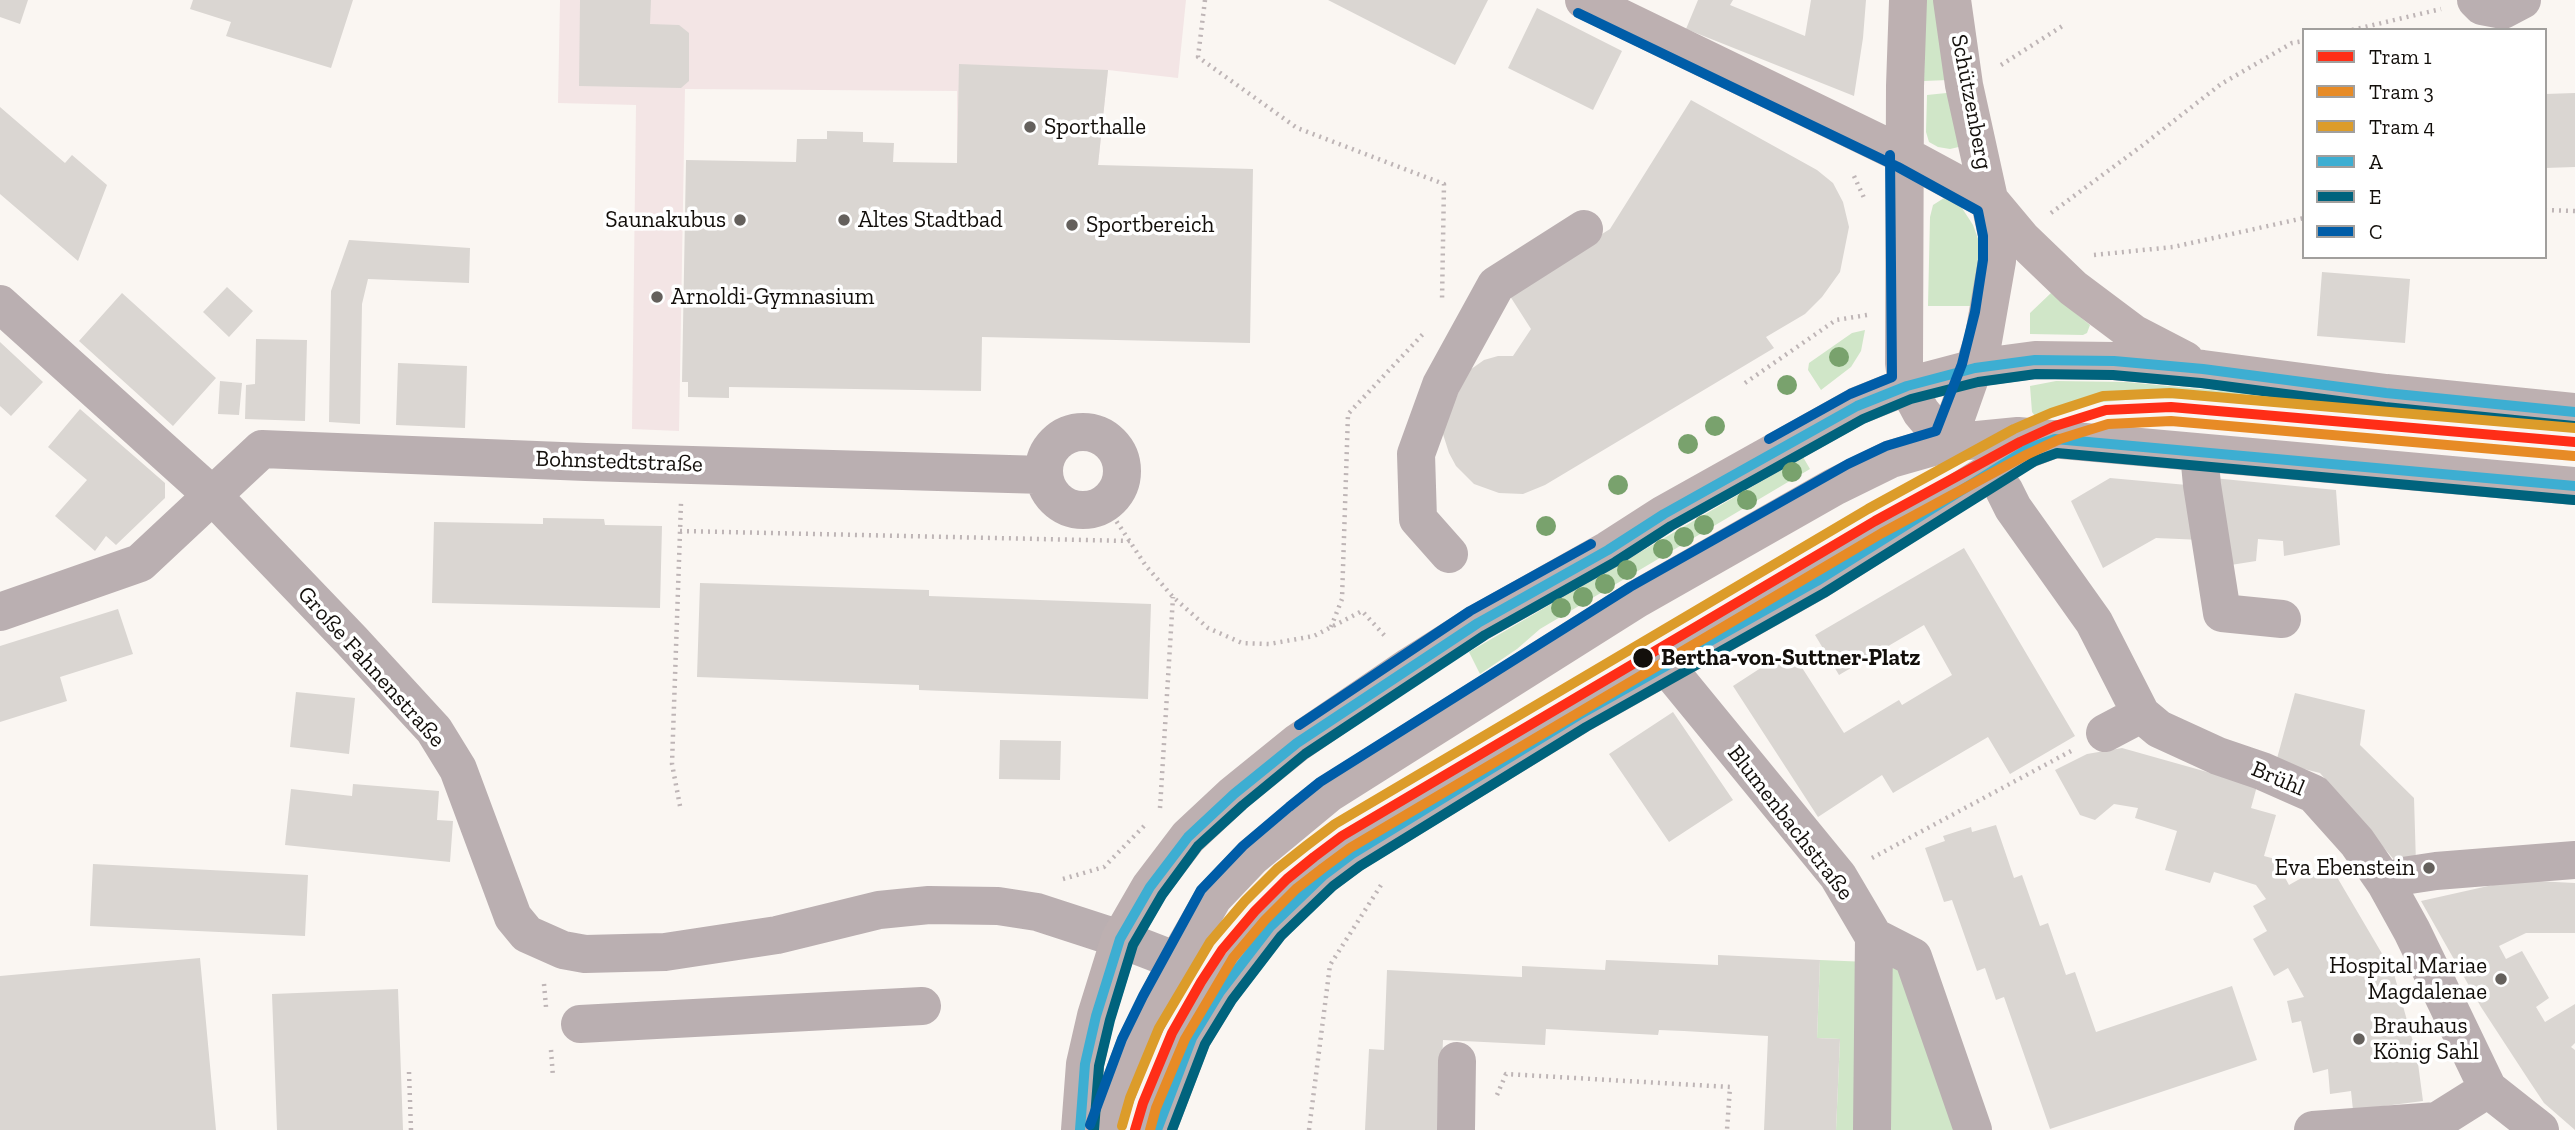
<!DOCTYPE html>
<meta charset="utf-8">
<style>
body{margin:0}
#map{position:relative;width:2575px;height:1130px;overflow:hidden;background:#faf6f2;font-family:"Zilla Slab",serif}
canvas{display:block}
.legend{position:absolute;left:2302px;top:28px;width:245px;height:231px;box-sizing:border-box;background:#fff;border:2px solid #a19f9d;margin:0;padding:9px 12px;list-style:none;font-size:21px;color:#130f0b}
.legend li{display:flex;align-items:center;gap:14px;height:35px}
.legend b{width:35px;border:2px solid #a19f9d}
</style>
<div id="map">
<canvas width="2575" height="1130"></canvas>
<ul class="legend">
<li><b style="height:9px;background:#ff2e17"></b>Tram 1</li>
<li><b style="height:9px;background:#e78b26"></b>Tram 3</li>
<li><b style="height:9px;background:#dc9c2a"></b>Tram 4</li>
<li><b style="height:9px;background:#3daed2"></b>A</li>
<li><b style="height:9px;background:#00637d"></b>E</li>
<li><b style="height:9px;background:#005da8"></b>C</li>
</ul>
</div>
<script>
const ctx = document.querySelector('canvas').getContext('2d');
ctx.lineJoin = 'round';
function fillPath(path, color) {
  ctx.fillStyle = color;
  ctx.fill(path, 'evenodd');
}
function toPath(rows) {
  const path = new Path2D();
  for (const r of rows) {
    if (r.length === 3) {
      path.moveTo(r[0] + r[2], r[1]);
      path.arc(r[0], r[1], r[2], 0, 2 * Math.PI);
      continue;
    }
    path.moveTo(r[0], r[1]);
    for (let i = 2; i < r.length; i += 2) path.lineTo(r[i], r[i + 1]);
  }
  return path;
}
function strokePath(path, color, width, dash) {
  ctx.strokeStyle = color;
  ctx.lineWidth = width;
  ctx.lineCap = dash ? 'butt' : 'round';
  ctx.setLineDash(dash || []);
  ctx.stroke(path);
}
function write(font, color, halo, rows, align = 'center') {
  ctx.font = font + ' "Zilla Slab",serif';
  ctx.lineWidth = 7;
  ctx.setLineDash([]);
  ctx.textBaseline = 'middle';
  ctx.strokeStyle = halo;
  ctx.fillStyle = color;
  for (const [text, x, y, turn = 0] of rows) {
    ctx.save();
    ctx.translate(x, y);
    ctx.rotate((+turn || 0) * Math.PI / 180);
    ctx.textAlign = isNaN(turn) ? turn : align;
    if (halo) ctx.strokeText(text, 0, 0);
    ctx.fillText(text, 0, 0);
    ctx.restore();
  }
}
const education = toPath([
 [560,0,1186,0,1178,78,1108,70,1098,165,957,163,957,91,685,89,679,431,632,429,636,105,558,103]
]);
const green = toPath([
 [1925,0,1940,0,1948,80,1924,81],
 [1956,92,1963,146,1950,149,1938,147,1929,142,1926,132,1927,95],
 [1944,198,1952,200,1962,208,1973,225,1980,244,1977,306,1928,306,1930,217,1933,205],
 [2051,293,2090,325,2087,333,2083,335,2030,334,2030,313],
 [1865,330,1861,351,1851,367,1821,390,1808,370,1809,363,1852,333],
 [2056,381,2126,382,2275,396,2274,405,2206,399,2148,398,2092,403,2041,418,2035,416,2032,412,2030,386],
 [1803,457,1810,469,1540,629,1517,649,1480,674,1469,652],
 [1820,960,1893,963,1917,970,1955,1130,1836,1130,1840,1039,1817,1038]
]);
const building = toPath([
 [0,0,28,0,20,24,0,17],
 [193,0,353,0,331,68,226,36,231,22,190,9],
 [580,0,651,0,650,24,679,25,689,33,689,81,681,88,579,86],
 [1328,0,1488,0,1455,65],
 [1698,0,1733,0,1730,5,1805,36,1811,0,1866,0,1863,38,1854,96,1686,29],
 [1537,8,1622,51,1593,110,1508,68],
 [959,64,1108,70,1098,165,1253,169,1250,343,982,337,981,391,729,387,729,398,688,397,688,382,682,382,686,160,796,162,797,139,827,139,827,131,863,132,863,142,894,143,893,162,957,163],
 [2575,93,2575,167,2545,168,2545,94],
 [1691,100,1817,170,1833,183,1843,202,1849,227,1840,272,1822,297,1805,314,1766,337,1774,348,1545,485,1523,494,1499,493,1474,484,1456,466,1449,453,1442,431,1467,372,1484,360,1498,356,1513,356,1531,329,1508,293,1610,229],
 [0,107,65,163,72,155,107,185,78,261,0,194],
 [349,240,470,248,469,283,368,279,362,304,360,424,329,422,331,291],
 [2322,272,2410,279,2405,343,2317,336],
 [227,287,253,311,229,337,203,312],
 [122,293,216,378,173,426,79,341],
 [256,339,307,340,305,421,245,419,246,385,255,384],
 [0,342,43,382,11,416,0,406],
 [398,363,467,366,465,428,396,425],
 [220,381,242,383,239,415,218,414],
 [80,409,165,483,165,498,116,545,106,536,95,551,55,516,87,480,48,447],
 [2110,478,2187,485,2202,540,2156,538,2103,568,2071,501],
 [2213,478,2336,490,2340,545,2284,556,2283,541,2258,539,2256,561,2218,567],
 [543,518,604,519,605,525,662,526,660,608,432,603,434,522,543,524],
 [1964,548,2075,736,2010,774,1988,737,1893,793,1882,775,1818,817,1733,686,1790,649,1844,733,1899,700,1902,705,1952,675,1924,625,1839,675,1815,635],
 [700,583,929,590,929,596,1151,604,1148,699,919,690,919,685,697,677],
 [118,609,133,654,60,677,67,701,0,722,0,646],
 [296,692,355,698,349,754,290,747],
 [2295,693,2365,710,2360,745,2414,798,2416,864,2396,862,2320,773,2276,762],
 [1673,712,1733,800,1669,842,1609,754],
 [1000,740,1061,741,1060,780,999,779],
 [2122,748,2257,786,2251,808,2276,815,2264,856,2275,859,2289,885,2321,867,2327,876,2334,872,2394,974,2417,1056,2423,1101,2353,1110,2351,1091,2330,1094,2328,1069,2313,1073,2301,1021,2292,1023,2287,1001,2304,997,2288,968,2274,976,2253,939,2267,931,2253,906,2266,899,2256,885,2214,872,2210,883,2165,870,2177,831,2135,818,2138,808,2114,804,2095,820,2080,815,2055,770,2087,754],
 [353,784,439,791,437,820,453,821,450,862,285,845,291,789,352,796],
 [1996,825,2014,878,2022,875,2040,926,2048,923,2066,975,2075,972,2096,1032,2232,986,2257,1060,2050,1129,2004,997,1996,1000,1985,968,1977,971,1952,900,1944,902,1925,848,1945,841,1943,836,1971,827,1972,832],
 [93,864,308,875,305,936,90,926],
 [2515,880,2575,883,2575,933,2526,933,2499,946,2506,959,2522,951,2549,998,2536,1007,2545,1022,2575,1004,2575,1043,2571,1047,2575,1050,2575,1130,2544,1103,2528,1079,2481,1007,2421,901],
 [1718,955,1820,960,1817,1038,1840,1039,1836,1130,1764,1130,1768,1036,1684,1031,1659,1030,1658,1035,1546,1029,1545,1045,1443,1040,1439,1130,1365,1130,1369,1049,1384,1050,1387,970,1522,977,1522,966,1605,970,1606,960,1718,965],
 [200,958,216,1130,0,1130,0,976],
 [398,989,403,1130,277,1130,272,994]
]);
const path = toPath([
 [1205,0,1198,57,1297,128,1444,184,1442,301],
 [2352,30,2441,9],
 [2001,65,2064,25],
 [1854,176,1865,200],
 [2545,210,2575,211],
 [2051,213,2143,145,2221,84,2292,43,2304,41],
 [2094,255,2173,247,2304,218],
 [1745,383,1836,320,1867,315],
 [1105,504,1146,566,1173,597,1208,628,1242,643,1269,644,1314,636,1362,611,1385,636],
 [680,531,1130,541],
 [1331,627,1342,599,1348,414,1423,334],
 [680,806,672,764,681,503],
 [1160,808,1173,597],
 [1872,858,2071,751],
 [1063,879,1104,867,1146,824],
 [544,984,546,1007],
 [551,1050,553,1077],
 [409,1072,411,1130],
 [1497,1095,1506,1074,1730,1087,1727,1130],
 [1309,1130,1330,965,1383,882]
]);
const minor = toPath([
 [2476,0,2482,6,2503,10,2522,0],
 [0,304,212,495,352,641,434,730,458,769,513,917,527,934,563,950,585,954,665,952,777,935,879,910,929,905,998,906,1037,912,1120,939,1177,961],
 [1083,471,39],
 [2199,453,2202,485,2222,613,2282,619],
 [2004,490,2013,508,2094,622,2141,714,2159,729,2218,756,2262,771,2314,794,2357,842,2386,884,2412,931,2488,1089,2540,1130],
 [1449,554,1418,519,1416,454,1441,385,1496,285,1584,229],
 [0,612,140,563,262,449,586,462,1044,475],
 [1666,666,1838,876,1874,937,1913,957,1973,1130],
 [2105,733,2141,714],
 [2386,884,2403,876,2436,871,2575,860],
 [580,1024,922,1006],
 [1157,1130,1192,1038,1220,992,1270,927,1296,900,1324,875,1352,854,1579,715,1817,581,2023,451,2055,439],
 [1456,1130,1457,1061],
 [1872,1130,1874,937],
 [2313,1130,2437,1121,2488,1089]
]);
const major = toPath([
 [1584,0,1904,155,1991,202,2022,239,2073,288,2133,333,2185,360],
 [1908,0,1905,86,1904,363,1907,386,1921,412,1947,443],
 [1947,443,1983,341,1997,261,1997,235,1964,85,1952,0],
 [1080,1130,1085,1064,1096,1016,1120,939,1150,887,1188,837,1234,794,1297,743,1410,666,1478,623,1608,550,1664,514,1857,406,1907,386,1975,368,2035,360,2114,361,2203,369,2386,393,2575,412],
 [1103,1130,1135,1045,1177,961,1213,898,1253,856,1328,794,1637,599,1834,487,1891,459,1947,443,2018,436,2575,486]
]);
const bus1 = toPath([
 [1080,1130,1085,1064,1096,1016,1120,939,1150,887,1188,837,1234,794,1297,743,1478,623,1608,550,1664,514,1857,406,1907,386,1975,368,2035,360,2114,361,2203,369,2386,393,2575,412],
 [1157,1130,1192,1038,1220,992,1270,927,1324,875,1352,854,1579,715,1817,581,2029,448,2055,439,2575,486]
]);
const bus2 = toPath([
 [1094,1130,1099,1066,1110,1020,1133,945,1162,895,1198,846,1243,805,1305,754,1485,635,1615,562,1671,526,1863,419,1911,399,1978,382,2036,374,2113,375,2201,383,2385,407,2574,426],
 [1172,1130,1205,1044,1232,1000,1281,936,1333,886,1360,866,1586,727,1824,593,2035,461,2057,453,2574,500]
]);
const bus3 = toPath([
 [1769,439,1850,394,1892,377,1890,155],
 [1299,725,1470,611,1591,544],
 [1090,1125,1122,1039,1143,996,1201,890,1243,846,1289,807,1320,782,1630,587,1848,464,1886,446,1936,431,1962,364,1975,312,1983,260,1983,236,1978,211,1898,167,1578,13]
]);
const tram1 = toPath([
 [1135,1130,1143,1103,1172,1033,1201,982,1222,950,1255,911,1287,879,1314,857,1342,836,1875,521,2020,442,2055,426,2106,410,2171,407,2575,442]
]);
const tram2 = toPath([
 [1150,1130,1156,1108,1185,1039,1233,958,1265,920,1296,889,1323,868,1350,848,1882,533,2026,455,2060,439,2108,424,2171,421,2574,456]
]);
const tram3 = toPath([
 [1122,1126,1130,1098,1159,1028,1210,942,1245,901,1277,869,1306,846,1335,824,1868,509,2014,429,2051,413,2103,396,2170,393,2575,428]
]);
const trees = [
 [1839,357],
 [1787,385],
 [1715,426],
 [1688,444],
 [1792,472],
 [1618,485],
 [1747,500],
 [1704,525],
 [1546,526],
 [1684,537],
 [1663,549],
 [1627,570],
 [1605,584],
 [1583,597],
 [1561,608]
];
const markers = [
 [1030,127,7,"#64605c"],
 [740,220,7,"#64605c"],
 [844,220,7,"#64605c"],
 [1072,225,7,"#64605c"],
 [657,297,7,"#64605c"],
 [1643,658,11,"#130f0b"],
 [2429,868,7,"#64605c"],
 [2501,979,7,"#64605c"],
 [2359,1039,7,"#64605c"]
];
const streetNames = [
 ["Schützenberg",1971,102,79],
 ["Bohnstedtstraße",619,462,2],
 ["Große Fahnenstraße",371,667,48],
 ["Brühl",2278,779,23],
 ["Blumenbachstraße",1790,823,52]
];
const poiNames = [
 ["Sporthalle",1044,127],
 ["Saunakubus",726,220,"right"],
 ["Altes Stadtbad",858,220],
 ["Sportbereich",1086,225],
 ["Arnoldi-Gymnasium",671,297],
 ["Eva Ebenstein",2415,868,"right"],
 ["Hospital Mariae",2487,966,"right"],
 ["Magdalenae",2487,992,"right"],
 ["Brauhaus",2373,1026],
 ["König Sahl",2373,1052]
];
const stopNames = [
 ["Bertha-von-Suttner-Platz",1661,658]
];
fillPath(education, '#f3e5e5');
fillPath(green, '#d0e6c8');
fillPath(building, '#dad6d2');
strokePath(path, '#beb5b6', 4.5, [2, 5]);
strokePath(minor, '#baafb1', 38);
strokePath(major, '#bdb0b1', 38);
strokePath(bus1, '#3daed2', 10);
strokePath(bus2, '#00637d', 10);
strokePath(bus3, '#005da8', 10);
strokePath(tram1, '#ff2e17', 10);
strokePath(tram2, '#e78b26', 10);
strokePath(tram3, '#dc9c2a', 10);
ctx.fillStyle = '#79a26d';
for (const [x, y] of trees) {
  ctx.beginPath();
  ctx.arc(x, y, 10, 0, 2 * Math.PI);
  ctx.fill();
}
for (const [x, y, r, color] of markers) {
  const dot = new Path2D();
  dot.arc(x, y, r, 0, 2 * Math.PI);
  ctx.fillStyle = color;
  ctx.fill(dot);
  strokePath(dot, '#fff', 2.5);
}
write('23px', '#130f0b', '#fff', streetNames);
write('23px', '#130f0b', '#fff', poiNames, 'left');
write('bold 23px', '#130f0b', '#fff', stopNames, 'left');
</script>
